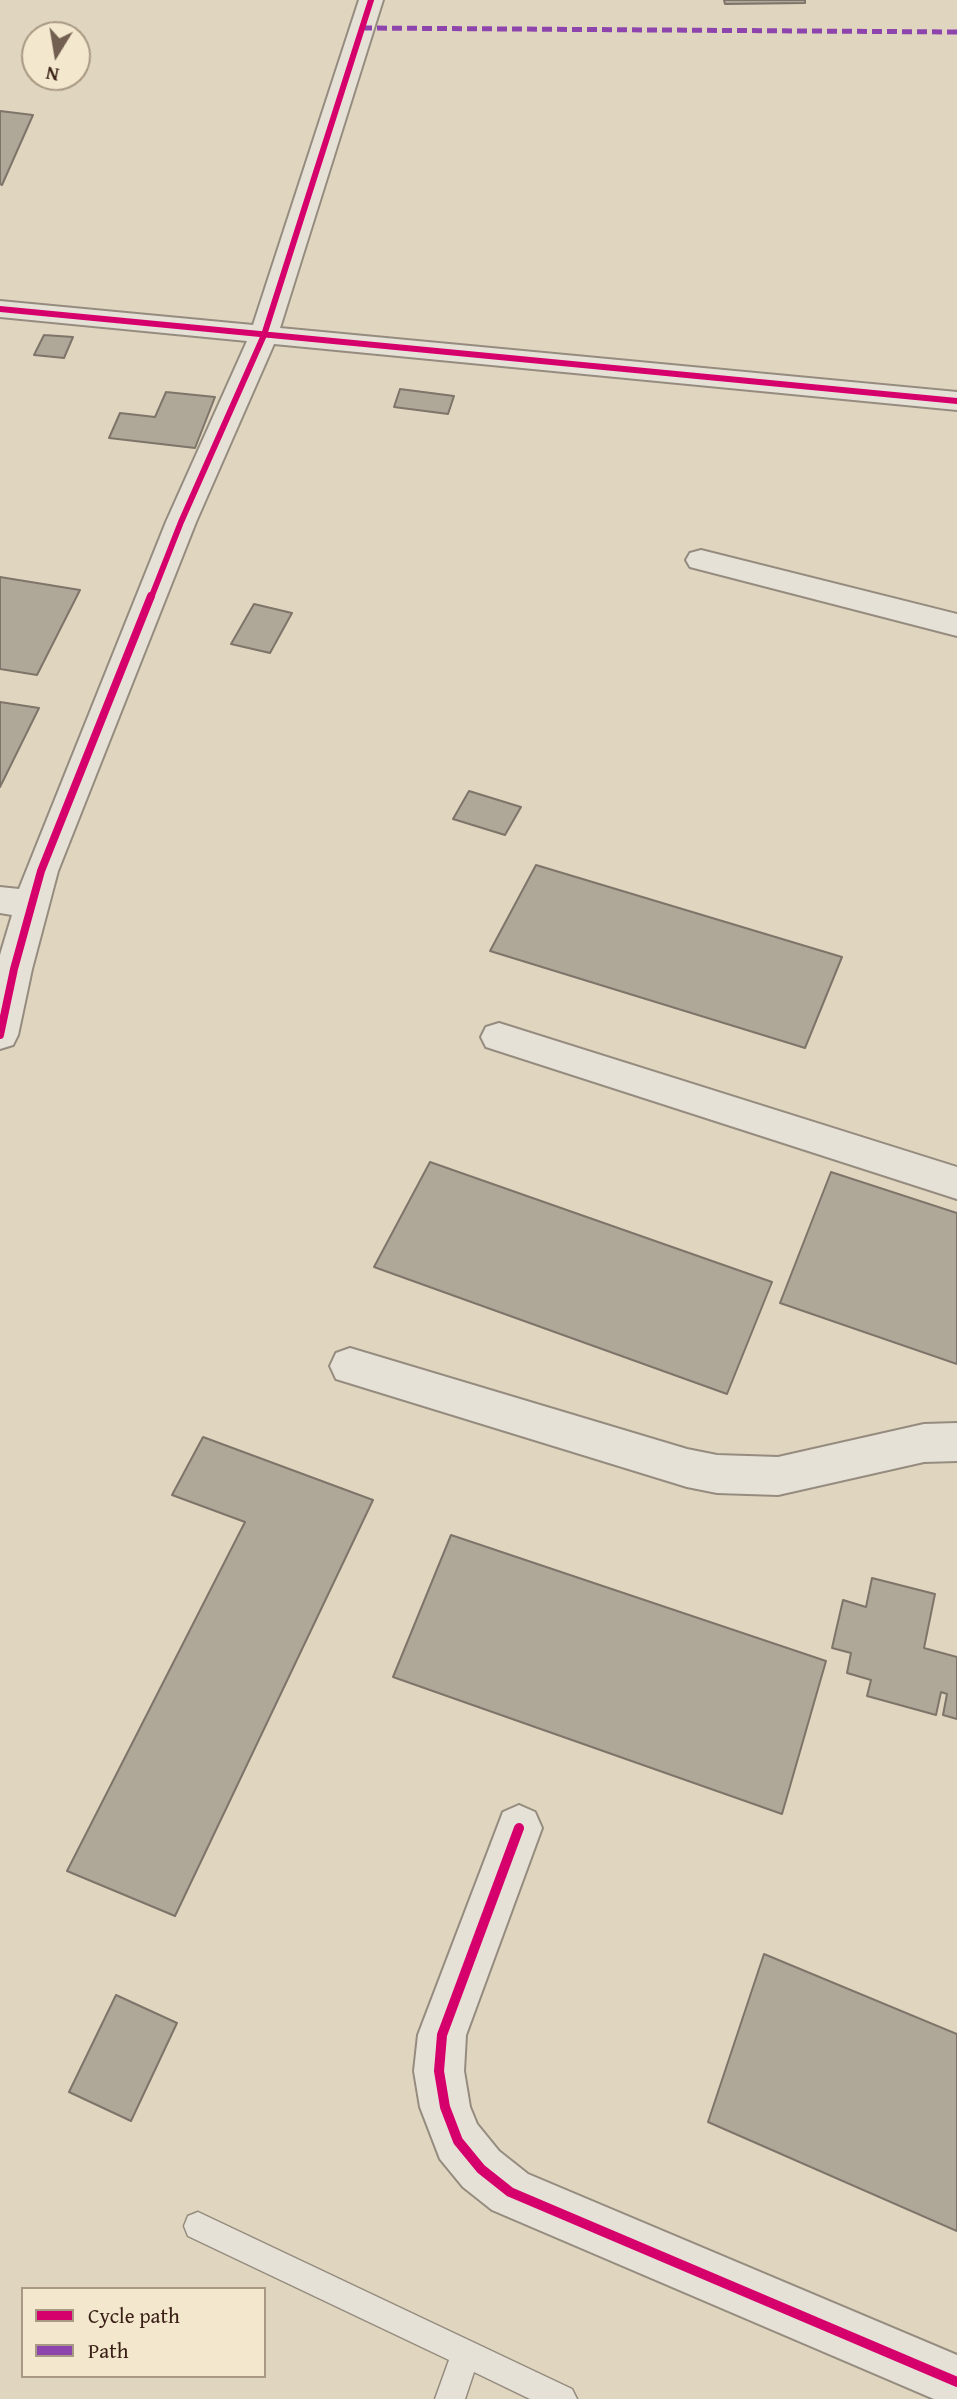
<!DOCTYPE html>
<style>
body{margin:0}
#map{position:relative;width:957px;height:2399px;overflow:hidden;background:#e0d6c0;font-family:"Gentium Book Plus",serif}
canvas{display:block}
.legend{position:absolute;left:21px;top:2287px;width:245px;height:91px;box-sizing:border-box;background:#f3e8ce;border:2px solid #a99884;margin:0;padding:9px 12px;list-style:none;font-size:21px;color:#391f15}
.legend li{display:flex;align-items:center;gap:14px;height:35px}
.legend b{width:35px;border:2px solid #a99884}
.north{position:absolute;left:21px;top:21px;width:70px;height:70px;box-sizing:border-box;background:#f3e8ce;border:2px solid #a99884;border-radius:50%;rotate:191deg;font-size:19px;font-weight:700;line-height:28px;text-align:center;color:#391f15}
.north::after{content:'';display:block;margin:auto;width:24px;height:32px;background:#735f51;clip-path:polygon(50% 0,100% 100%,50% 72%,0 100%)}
</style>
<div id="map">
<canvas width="957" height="2399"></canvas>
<ul class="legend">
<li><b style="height:9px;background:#d6006c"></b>Cycle path</li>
<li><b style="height:9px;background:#8e44ad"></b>Path</li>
</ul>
<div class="north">N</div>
</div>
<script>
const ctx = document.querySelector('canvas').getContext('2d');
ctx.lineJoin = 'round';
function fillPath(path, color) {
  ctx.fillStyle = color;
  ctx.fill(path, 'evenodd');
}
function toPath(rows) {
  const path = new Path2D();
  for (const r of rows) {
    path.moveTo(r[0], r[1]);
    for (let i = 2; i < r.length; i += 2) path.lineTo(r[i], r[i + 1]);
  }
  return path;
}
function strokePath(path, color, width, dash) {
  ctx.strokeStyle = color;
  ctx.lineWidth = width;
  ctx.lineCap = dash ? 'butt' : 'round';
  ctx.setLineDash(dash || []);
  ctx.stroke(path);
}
const building = toPath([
 [724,0,805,0,805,3,725,4,724,0],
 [0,111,33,115,2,185,0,184,0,111],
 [44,335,73,337,64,358,34,355,44,335],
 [400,389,454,396,448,414,394,407,400,389],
 [166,392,215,397,195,448,109,438,120,413,155,417,166,392],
 [0,577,80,590,37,675,0,669,0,577],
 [254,604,292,613,270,653,231,644,254,604],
 [0,702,39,708,0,787,0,702],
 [469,791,521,807,505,835,453,819,469,791],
 [536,865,842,957,805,1048,490,951,536,865],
 [430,1162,772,1282,727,1394,374,1267,430,1162],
 [831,1172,957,1213,957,1364,780,1303,831,1172],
 [203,1437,373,1500,175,1916,67,1871,245,1522,172,1495,203,1437],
 [451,1535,826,1661,782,1814,393,1677,451,1535],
 [872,1578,935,1594,924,1648,957,1657,957,1719,943,1715,947,1694,941,1692,936,1715,867,1696,871,1680,847,1673,851,1653,832,1648,843,1600,866,1607,872,1578],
 [764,1954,957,2034,957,2231,708,2122,764,1954],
 [116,1995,177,2023,131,2121,69,2092,116,1995]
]);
const lane = toPath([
 [198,2212,572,2389,577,2399,530,2399,474,2372,465,2399,435,2399,449,2360,188,2236,184,2226,188,2216,198,2212]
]);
const street = toPath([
 [359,0,383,0,280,328,957,392,957,410,274,344,196,522,58,871,32,969,18,1035,13,1045,0,1049,0,955,12,915,0,913,0,887,19,889,166,522,247,341,0,317,0,301,253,325,359,0],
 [701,550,957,614,957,636,690,567,686,560,690,553,701,550],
 [499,1023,957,1167,957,1199,486,1047,481,1037,486,1027,499,1023],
 [350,1348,687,1449,717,1455,778,1457,924,1424,957,1423,957,1461,924,1462,778,1495,717,1493,687,1487,336,1379,330,1366,336,1353,350,1348],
 [519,1805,535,1812,542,1828,466,2035,464,2071,470,2107,477,2124,499,2151,528,2174,957,2355,957,2399,934,2399,492,2210,463,2187,440,2159,420,2107,414,2071,418,2035,503,1812,519,1805]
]);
const quiet = toPath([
 [362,28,957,32]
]);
const cyclewayFar2 = toPath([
 [0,309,957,401],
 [151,598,181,522,264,335,371,0]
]);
const cyclewayFar1 = toPath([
 [0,1035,14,969,41,871,151,596]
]);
const cycleway = toPath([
 [519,1828,442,2035,439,2071,445,2107,458,2141,481,2169,510,2192,957,2382]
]);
fillPath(building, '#afa798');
strokePath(building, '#7e7469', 2);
strokePath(lane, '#958c7f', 3);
strokePath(street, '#958c7f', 4);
fillPath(lane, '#e6e1d6');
fillPath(street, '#e6e1d6');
strokePath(quiet, '#8e44ad', 5, [10, 5]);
strokePath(cyclewayFar2, '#d6006c', 6);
strokePath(cyclewayFar1, '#d6006c', 8);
strokePath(cycleway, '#d6006c', 10);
</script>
